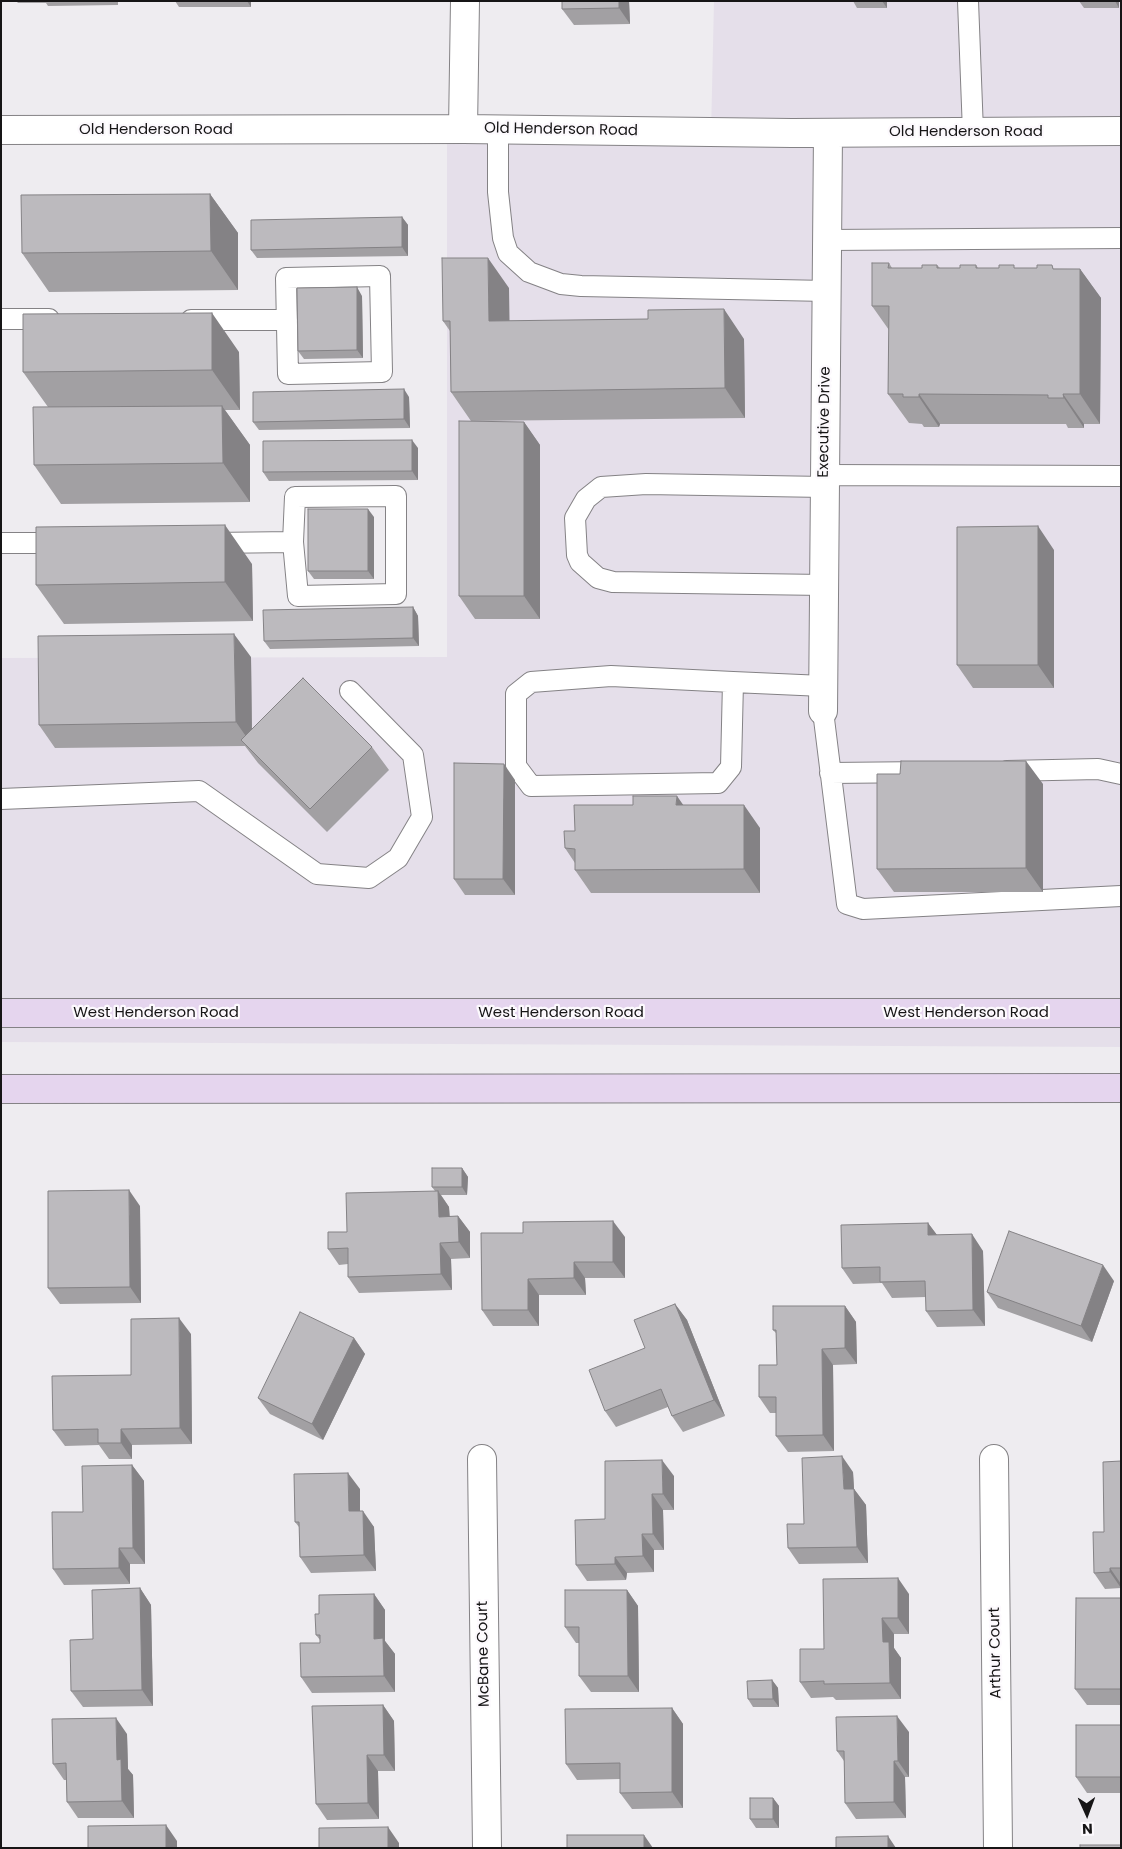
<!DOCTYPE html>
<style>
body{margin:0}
#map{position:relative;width:1122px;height:1849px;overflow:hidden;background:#eeecf0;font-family:Poppins,sans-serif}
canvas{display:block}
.frame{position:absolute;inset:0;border:2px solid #161516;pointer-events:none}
.north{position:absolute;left:1062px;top:1789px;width:50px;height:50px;-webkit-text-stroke:4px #fcf9fd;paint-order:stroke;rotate:178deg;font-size:14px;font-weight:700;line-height:20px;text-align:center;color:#161516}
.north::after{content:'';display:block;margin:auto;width:18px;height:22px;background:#161516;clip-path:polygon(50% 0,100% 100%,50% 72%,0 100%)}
</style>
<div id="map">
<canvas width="1122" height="1849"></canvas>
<div class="frame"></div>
<div class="north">N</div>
</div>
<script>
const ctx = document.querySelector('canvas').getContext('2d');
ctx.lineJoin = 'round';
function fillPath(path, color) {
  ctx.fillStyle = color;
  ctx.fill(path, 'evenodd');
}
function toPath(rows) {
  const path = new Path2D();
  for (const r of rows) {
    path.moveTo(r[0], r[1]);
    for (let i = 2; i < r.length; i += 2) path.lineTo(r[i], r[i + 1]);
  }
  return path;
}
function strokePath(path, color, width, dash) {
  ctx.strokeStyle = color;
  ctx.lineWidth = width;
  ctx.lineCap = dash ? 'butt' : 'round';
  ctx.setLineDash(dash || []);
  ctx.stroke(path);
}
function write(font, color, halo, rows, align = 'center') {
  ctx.font = font + ' Poppins,sans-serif';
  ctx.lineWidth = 4.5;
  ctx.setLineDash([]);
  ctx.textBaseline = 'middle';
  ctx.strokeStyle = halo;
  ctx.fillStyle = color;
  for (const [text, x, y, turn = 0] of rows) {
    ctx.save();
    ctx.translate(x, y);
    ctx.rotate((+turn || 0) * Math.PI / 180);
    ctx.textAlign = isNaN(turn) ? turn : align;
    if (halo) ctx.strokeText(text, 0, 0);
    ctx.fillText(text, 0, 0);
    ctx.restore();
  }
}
const built = toPath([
 [714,1,1121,1,1121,1047,1,1042,1,658,447,657,447,135,711,134]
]);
const lane = toPath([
 [968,1,973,132],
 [498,130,498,192,503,238,508,253,529,272,561,284,581,286,827,291],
 [827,240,1121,238],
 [380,276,382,372,288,374,286,278,380,276],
 [1,319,49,319],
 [191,320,287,320],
 [825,475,1121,476],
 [396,496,396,594,298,596,293,542,295,497,396,496],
 [1,543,62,543],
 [211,543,293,542],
 [824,585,613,582,598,578,580,562,577,555,575,518,586,499,601,487,646,484,825,487],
 [733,682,731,767,718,783,531,786,516,766,516,694,531,682,611,676,733,682,823,686],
 [823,711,847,904,863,909,1121,896],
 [1007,771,1098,769,1121,774],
 [830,773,928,772],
 [1,799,199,791,317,874,369,878,398,858,422,817,413,755,350,691]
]);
const street = toPath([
 [463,129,465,1],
 [1,130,463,129,792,133,1121,131],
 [823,711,828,133],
 [482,1459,487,1848],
 [994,1459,998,1848]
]);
const secondary = toPath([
 [1,1013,1121,1013],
 [1,1089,1121,1088]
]);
const wall = toPath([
 [16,1,118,1,118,5,48,6,46,3,18,3],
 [175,1,251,1,251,7,179,7],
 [562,1,629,1,630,24,574,25,562,9],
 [853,1,887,1,887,8,857,8],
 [1079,1,1119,1,1119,8,1084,8],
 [210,194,238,233,238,290,49,292,22,253],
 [402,217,408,225,408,256,257,258,251,250],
 [889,263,892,268,922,268,937,265,940,268,960,268,976,265,978,268,1080,269,1101,298,1100,424,1084,424,1084,428,1068,428,1066,424,940,424,939,427,924,427,922,424,909,423,888,394,889,330,872,306],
 [509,288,509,321,744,339,745,418,471,421,451,392,450,331,443,321],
 [362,296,363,358,304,359,298,351],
 [239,352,240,410,225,410,250,445,250,502,61,504,34,465,48,407,23,372],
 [409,397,410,428,259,430,253,422],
 [524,422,540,445,540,619,475,619,459,596],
 [418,448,418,480,269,481,263,472],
 [374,517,374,579,314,579,308,571],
 [1054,550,1054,688,973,688,957,665],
 [252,564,253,621,64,624,36,585],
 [413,607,418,616,419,646,270,649,264,641],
 [251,657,252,730,372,747,389,770,327,832,258,763,245,746,55,748,39,725],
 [515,780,515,895,465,895,454,879],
 [1043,784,1043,892,894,892,877,869],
 [683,805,760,828,760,893,591,893,575,870,575,863,565,848,575,831],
 [462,1168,468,1177,467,1195,441,1195,449,1207,450,1217,458,1216,470,1232,470,1258,451,1259,452,1290,359,1293,348,1277,348,1264,339,1265,328,1249,347,1232,435,1191,432,1187],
 [140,1206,141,1303,60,1304,48,1288],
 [928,1223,937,1235,983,1251,985,1326,937,1327,926,1311,926,1297,892,1298,882,1283,853,1284,842,1268],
 [481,1233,625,1237,625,1278,585,1278,586,1295,539,1295,539,1326,493,1326,482,1310],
 [1114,1281,1092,1342,998,1308,987,1292],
 [675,1304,687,1320,725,1416,683,1432,672,1416,668,1407,616,1427,605,1411,645,1348],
 [845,1306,856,1322,857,1364,833,1365,834,1451,788,1452,776,1436,776,1413,770,1413,759,1397,777,1365,776,1333,773,1330],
 [191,1334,192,1444,132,1445,132,1459,109,1459,99,1445,65,1446,53,1430,131,1375],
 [354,1338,365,1354,323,1440,270,1414,258,1398],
 [1121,1461,1121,1588,1105,1589,1094,1573],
 [132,1465,144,1481,145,1564,130,1564,130,1584,64,1585,53,1569,83,1512],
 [853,1472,854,1489,866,1505,868,1563,799,1564,788,1548,804,1524],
 [674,1476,674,1510,663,1510,664,1550,654,1550,654,1572,627,1573,626,1580,587,1581,576,1565,605,1519],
 [360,1489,360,1511,374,1527,376,1571,311,1573,300,1557,299,1527,295,1522],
 [140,1588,151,1605,153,1706,83,1707,71,1691,93,1639],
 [627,1590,638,1606,639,1692,591,1692,579,1676,579,1643,576,1643,565,1627],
 [374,1594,385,1610,385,1641,395,1654,395,1692,312,1693,301,1677,320,1643,320,1640,316,1635,319,1614],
 [909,1594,909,1634,894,1634,894,1648,901,1658,901,1699,836,1700,833,1697,811,1698,800,1682],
 [1121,1598,1121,1705,1087,1705,1075,1689],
 [772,1680,778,1688,779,1707,753,1707,748,1699],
 [383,1705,394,1721,395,1771,378,1771,379,1819,327,1820,316,1804],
 [672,1708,683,1724,683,1808,632,1809,620,1793,620,1779,577,1780,566,1764],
 [1121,1725,1121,1793,1087,1793,1076,1777],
 [909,1732,909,1777,905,1777,906,1818,856,1819,845,1803,844,1761,837,1751],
 [127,1734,128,1769,133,1775,134,1818,78,1818,67,1802,66,1780,64,1780,53,1764],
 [773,1798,779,1806,779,1828,756,1828,750,1819]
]);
const shadedWall = toPath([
 [247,1,251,1,251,7],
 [619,1,629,1,630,24,619,8],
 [882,1,887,1,887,8],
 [1115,1,1119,1,1119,8],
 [210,194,238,233,238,290,211,251],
 [402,217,408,225,408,256,402,247],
 [488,258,509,288,510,351,489,321],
 [1080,269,1101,298,1100,424,1080,394],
 [357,287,362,296,363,358,357,350],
 [724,309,744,339,745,418,725,388],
 [212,313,239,352,240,410,212,370],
 [404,389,409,397,410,428,404,419],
 [919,394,940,424,939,427,919,397],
 [1063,394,1084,424,1084,428,1064,398],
 [222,406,250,445,250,502,223,463],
 [524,422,540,445,540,619,524,596],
 [412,440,418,448,418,480,412,471],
 [368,509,374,517,374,579,368,571],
 [225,525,252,564,253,621,225,582],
 [1038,526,1054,550,1054,688,1038,665],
 [413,607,418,616,419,646,413,638],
 [234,634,251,657,252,745,236,722],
 [1026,761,1043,784,1043,892,1026,868],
 [504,764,515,780,515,895,503,879],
 [677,796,693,819,676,805],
 [744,805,760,828,760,893,744,869],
 [462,1168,468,1177,467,1195,462,1187],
 [129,1190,140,1206,141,1303,130,1287],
 [438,1191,449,1207,450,1233,439,1217],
 [458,1216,470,1232,470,1258,459,1242],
 [613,1221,625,1237,625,1278,613,1262],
 [928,1223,940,1239,928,1235],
 [972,1234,983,1251,985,1326,973,1310],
 [440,1243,451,1259,452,1290,441,1274],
 [574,1262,585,1278,586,1295,574,1278],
 [1103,1265,1114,1281,1092,1342,1081,1326],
 [528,1279,539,1295,539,1326,528,1310],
 [675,1304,687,1320,725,1416,714,1400],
 [845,1306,856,1322,857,1364,845,1348],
 [179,1318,191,1334,192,1444,180,1428],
 [354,1338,365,1354,323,1440,312,1424],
 [822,1349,833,1365,834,1451,823,1435],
 [121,1429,132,1445,132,1459,121,1443],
 [842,1456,853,1472,855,1505,844,1489],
 [662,1460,674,1476,674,1510,663,1494],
 [132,1465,144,1481,145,1564,133,1548],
 [348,1473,360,1489,360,1527,349,1511],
 [854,1489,866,1505,868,1563,857,1547],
 [652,1494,663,1510,664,1550,653,1534],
 [363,1511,374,1527,376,1571,364,1555],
 [642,1534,654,1550,654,1572,643,1556],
 [119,1548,130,1564,130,1584,119,1568],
 [615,1557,627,1573,626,1580,615,1564],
 [1110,1568,1121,1584,1121,1588,1110,1572],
 [898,1578,909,1594,909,1634,898,1618],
 [140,1588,151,1605,153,1706,142,1690],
 [627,1590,638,1606,639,1692,628,1676],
 [374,1594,385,1610,385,1641,395,1654,395,1692,384,1676,374,1639],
 [882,1618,894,1634,894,1648,901,1658,901,1699,890,1683,883,1642],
 [772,1680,778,1688,779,1707,773,1699],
 [383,1705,394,1721,395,1771,384,1755],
 [672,1708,683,1724,683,1808,672,1792],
 [897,1716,909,1732,909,1777,898,1761],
 [116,1718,127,1734,128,1769,133,1775,134,1818,122,1801,117,1760],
 [367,1755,378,1771,379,1819,368,1803],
 [894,1761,905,1777,906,1818,894,1802],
 [773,1798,779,1806,779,1828,773,1819],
 [166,1825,177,1841,177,1848,166,1848],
 [388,1827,399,1843,399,1848,388,1848],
 [644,1835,653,1848,644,1848],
 [888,1836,896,1848,888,1848]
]);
const building = toPath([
 [562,1,619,1,619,8,562,9,562,1],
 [210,194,211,251,22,253,21,195,210,194],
 [402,217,402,247,251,250,251,220,402,217],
 [442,258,488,258,489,321,648,319,648,310,724,309,725,388,451,392,450,321,443,321,442,258],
 [872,263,889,263,888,268,922,268,922,265,937,265,937,268,960,268,960,265,976,265,976,268,999,268,999,265,1014,265,1014,268,1037,268,1037,265,1052,265,1053,269,1080,269,1080,394,1063,394,1064,398,1048,398,1048,395,919,394,919,397,903,397,903,394,888,394,889,306,872,306,872,263],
 [357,287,357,350,298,351,297,288,357,287],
 [212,313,212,370,23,372,23,314,212,313],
 [404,389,404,419,253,422,253,392,404,389],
 [222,406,223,463,34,465,33,407,222,406],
 [459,421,524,422,524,596,459,596,459,421],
 [412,440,412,471,263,472,263,441,412,440],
 [308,509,368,509,368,571,308,571,308,509],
 [225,525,225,582,36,585,36,527,225,525],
 [1038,526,1038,665,957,665,957,527,1038,526],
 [413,607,413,638,264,641,263,610,413,607],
 [234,634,236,722,39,725,38,636,234,634],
 [303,678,372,747,310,809,241,740,303,678],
 [901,761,1026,761,1026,868,877,869,877,774,900,774,901,761],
 [454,763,504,764,503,879,454,879,454,763],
 [633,796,677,796,676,805,744,805,744,869,575,870,575,849,565,848,564,831,575,831,574,805,633,805,633,796],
 [432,1168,462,1168,462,1187,432,1187,432,1168],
 [129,1190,130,1287,48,1288,48,1191,129,1190],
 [438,1191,439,1217,458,1216,459,1242,440,1243,441,1274,348,1277,348,1248,328,1249,328,1232,347,1232,346,1193,438,1191],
 [613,1221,613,1262,574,1262,574,1278,528,1279,528,1310,482,1310,481,1233,523,1233,523,1222,613,1221],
 [928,1223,928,1235,972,1234,973,1310,926,1311,925,1281,880,1282,880,1267,842,1268,841,1225,928,1223],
 [1009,1231,1103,1265,1081,1326,987,1292,1009,1231],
 [675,1304,714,1400,672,1416,661,1389,605,1411,589,1370,645,1348,634,1320,675,1304],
 [773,1306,845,1306,845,1348,822,1349,823,1435,776,1436,776,1397,759,1397,759,1365,777,1365,776,1330,773,1330,773,1306],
 [300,1312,354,1338,312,1424,258,1398,300,1312],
 [179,1318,180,1428,121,1429,121,1443,98,1443,98,1429,53,1430,52,1376,131,1375,131,1319,179,1318],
 [842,1456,844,1489,854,1489,857,1547,788,1548,787,1524,804,1524,802,1458,842,1456],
 [662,1460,663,1494,652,1494,653,1534,642,1534,643,1556,615,1557,615,1564,576,1565,575,1520,605,1519,605,1461,662,1460],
 [1121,1461,1121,1568,1110,1568,1110,1572,1094,1573,1093,1532,1104,1532,1103,1462,1121,1461],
 [132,1465,133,1548,119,1548,119,1568,53,1569,52,1512,83,1512,82,1466,132,1465],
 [348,1473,349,1511,363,1511,364,1555,300,1557,299,1522,295,1522,294,1474,348,1473],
 [898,1578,898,1618,882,1618,883,1642,889,1642,890,1683,824,1684,824,1681,800,1682,800,1649,824,1649,823,1579,898,1578],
 [140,1588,142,1690,71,1691,70,1640,93,1639,92,1590,140,1588],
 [565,1590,627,1590,628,1676,579,1676,579,1627,565,1627,565,1590],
 [374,1594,374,1639,383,1638,384,1676,301,1677,300,1643,320,1643,320,1635,316,1635,315,1614,319,1614,319,1595,374,1594],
 [1076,1598,1121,1598,1121,1689,1075,1689,1076,1598],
 [772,1680,773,1699,748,1699,747,1681,772,1680],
 [383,1705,384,1755,367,1755,368,1803,316,1804,312,1706,383,1705],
 [672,1708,672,1792,620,1793,620,1763,566,1764,565,1709,672,1708],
 [897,1716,898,1761,894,1761,894,1802,845,1803,844,1751,837,1751,836,1717,897,1716],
 [116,1718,117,1760,121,1759,122,1801,67,1802,66,1763,53,1764,52,1719,116,1718],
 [1076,1725,1121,1725,1121,1777,1076,1777,1076,1725],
 [750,1798,773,1798,773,1819,750,1819,750,1798],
 [166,1825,166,1848,88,1848,88,1826,166,1825],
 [388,1827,388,1848,319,1848,319,1828,388,1827],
 [567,1835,644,1835,644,1848,567,1848,567,1835],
 [888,1836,888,1848,836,1848,836,1837,888,1836],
 [1080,1845,1121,1845,1121,1848,1080,1848,1080,1845]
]);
const streetNames = [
 ["Old Henderson Road",156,130],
 ["Old Henderson Road",561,130,1],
 ["Old Henderson Road",966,132],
 ["Executive Drive",825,422,-89],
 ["West Henderson Road",156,1013],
 ["West Henderson Road",561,1013],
 ["West Henderson Road",966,1013],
 ["Arthur Court",996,1653,-91],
 ["McBane Court",484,1654,-91]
];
fillPath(built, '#e5dfea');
strokePath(lane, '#848285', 22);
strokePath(street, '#848285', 30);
strokePath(secondary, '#848285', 30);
strokePath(lane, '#fff', 20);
strokePath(street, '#fff', 28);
strokePath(secondary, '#e5d5ee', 28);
fillPath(wall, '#a2a0a3');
fillPath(shadedWall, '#848285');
fillPath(building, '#bcbabe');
strokePath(building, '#848285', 1);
write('15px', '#161516', '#fcf9fd', streetNames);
</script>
